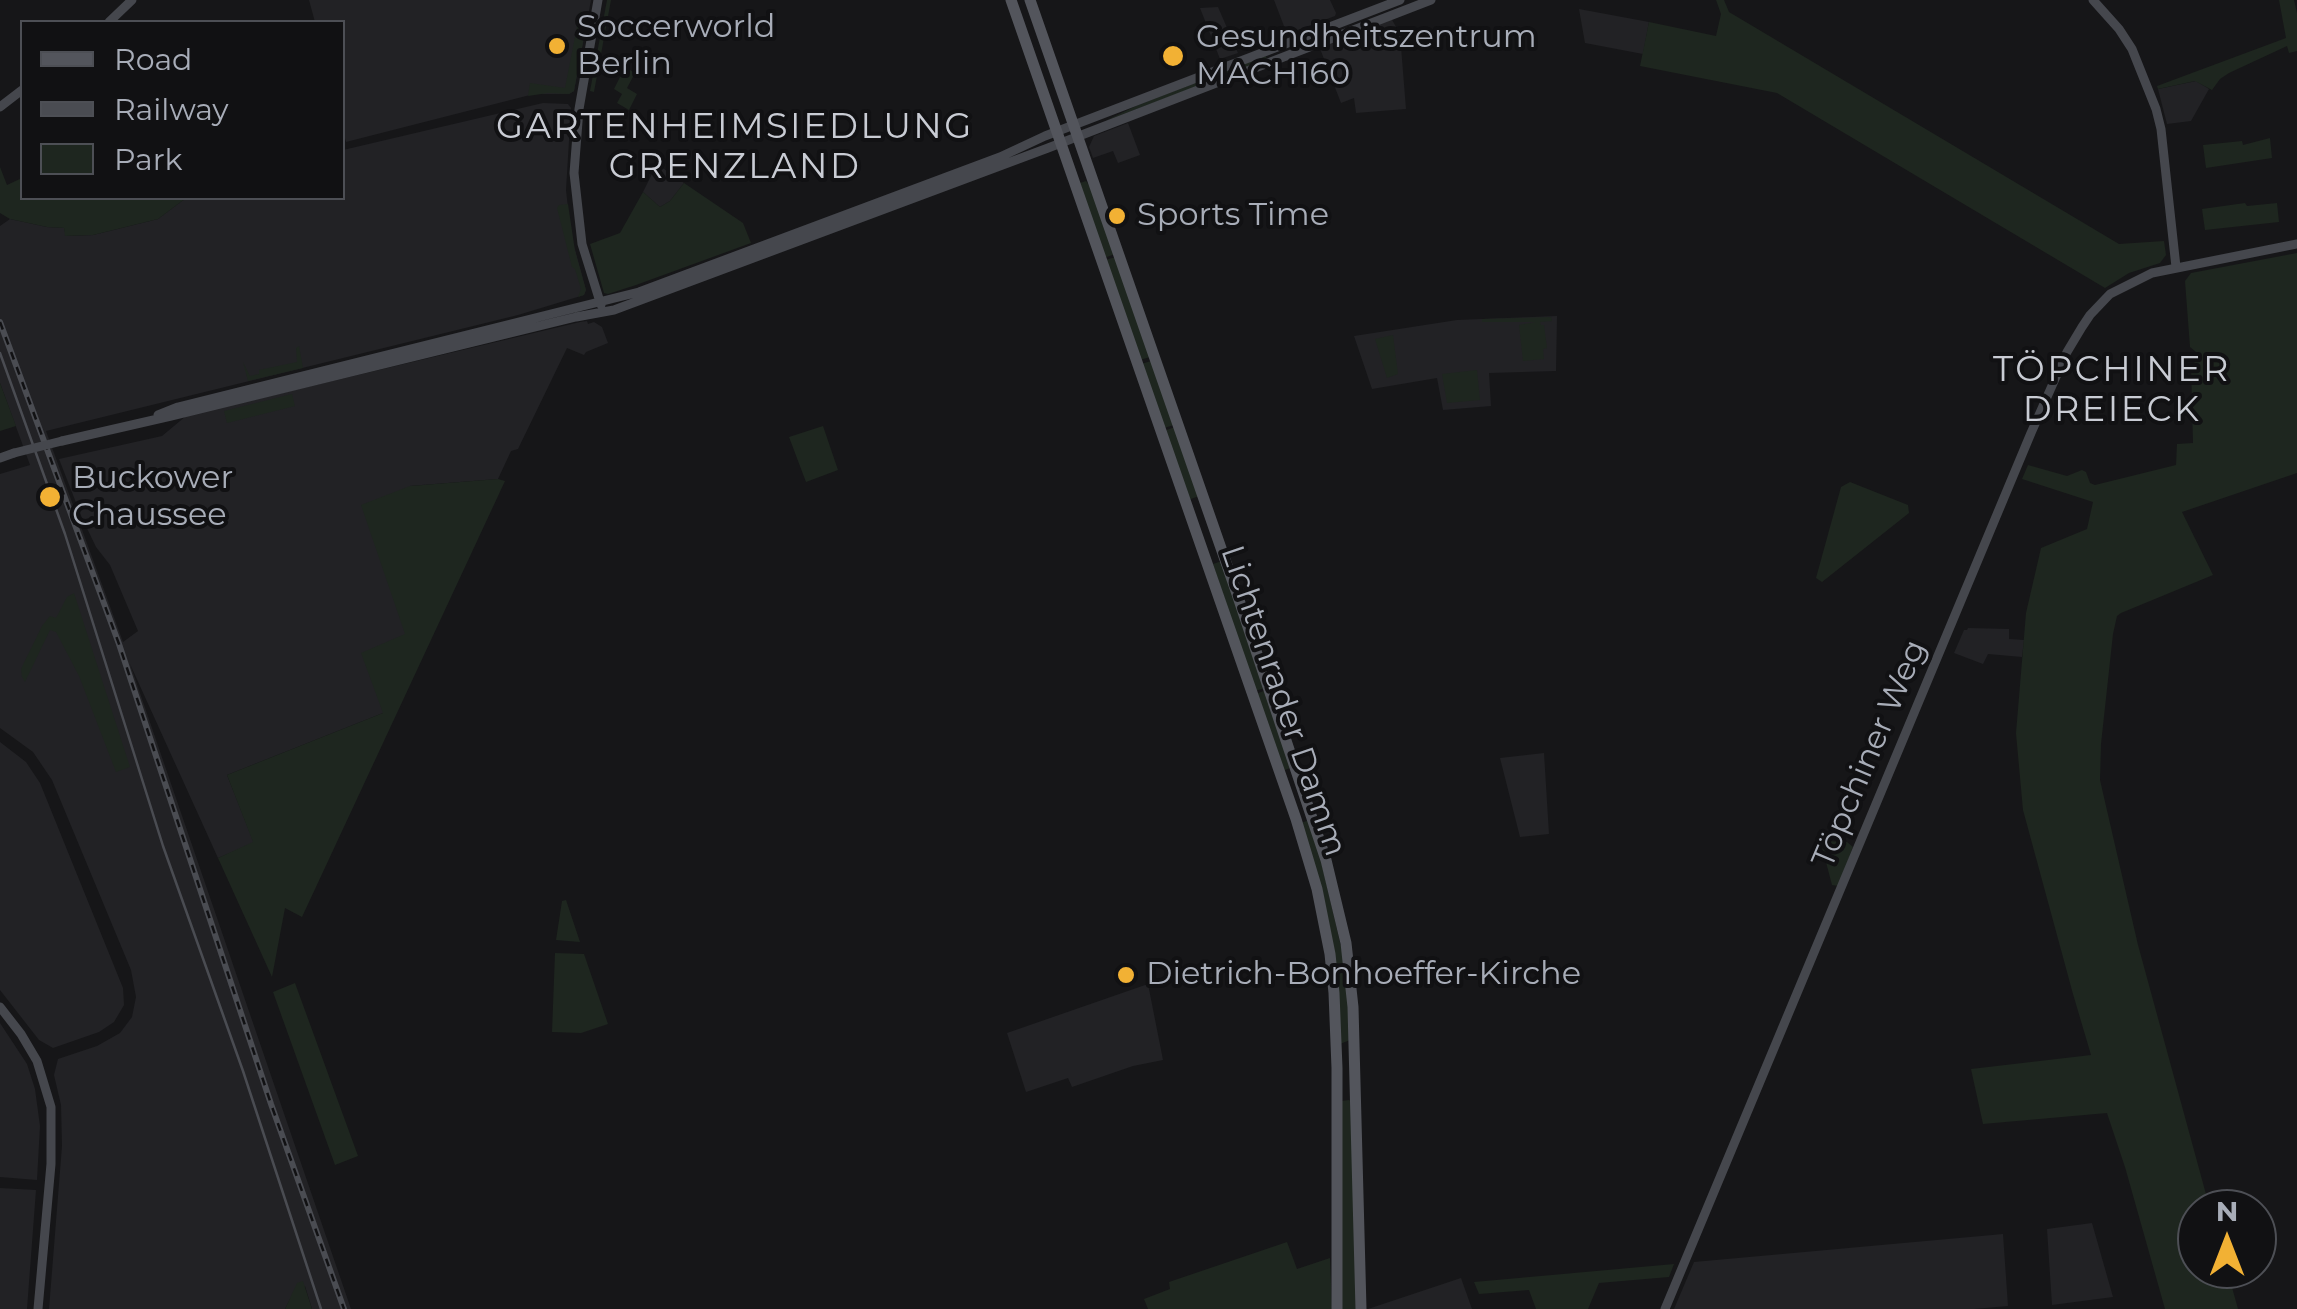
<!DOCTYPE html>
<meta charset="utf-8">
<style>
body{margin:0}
#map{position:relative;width:2297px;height:1309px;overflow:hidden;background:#161618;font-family:Montserrat,sans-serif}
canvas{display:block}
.legend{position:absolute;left:20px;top:20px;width:325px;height:180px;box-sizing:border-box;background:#111113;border:2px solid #4d4f55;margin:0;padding:12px 18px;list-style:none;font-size:30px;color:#a8adb8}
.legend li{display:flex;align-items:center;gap:20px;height:50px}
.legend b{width:50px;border:2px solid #4d4f55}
.north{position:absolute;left:2177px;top:1189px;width:100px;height:100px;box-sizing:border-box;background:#111113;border:2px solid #4d4f55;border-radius:50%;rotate:0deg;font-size:28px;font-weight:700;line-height:40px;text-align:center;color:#a8adb8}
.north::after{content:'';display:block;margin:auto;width:35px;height:45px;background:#f2b134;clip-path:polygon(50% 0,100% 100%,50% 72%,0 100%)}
</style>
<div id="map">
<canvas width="2297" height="1309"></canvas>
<ul class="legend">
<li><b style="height:12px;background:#53555c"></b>Road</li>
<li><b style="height:12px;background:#4a4c52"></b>Railway</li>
<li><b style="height:28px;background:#1e261f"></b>Park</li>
</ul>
<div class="north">N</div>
</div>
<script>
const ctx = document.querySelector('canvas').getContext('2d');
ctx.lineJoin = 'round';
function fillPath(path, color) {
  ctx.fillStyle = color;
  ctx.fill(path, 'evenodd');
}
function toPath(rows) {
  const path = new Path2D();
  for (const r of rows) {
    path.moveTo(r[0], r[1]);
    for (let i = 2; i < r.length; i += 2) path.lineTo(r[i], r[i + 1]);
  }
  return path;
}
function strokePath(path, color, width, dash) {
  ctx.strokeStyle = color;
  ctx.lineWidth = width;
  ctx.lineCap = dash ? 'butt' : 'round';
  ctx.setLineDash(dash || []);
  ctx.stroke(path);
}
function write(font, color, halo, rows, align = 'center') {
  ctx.font = font + ' Montserrat,sans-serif';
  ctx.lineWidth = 8;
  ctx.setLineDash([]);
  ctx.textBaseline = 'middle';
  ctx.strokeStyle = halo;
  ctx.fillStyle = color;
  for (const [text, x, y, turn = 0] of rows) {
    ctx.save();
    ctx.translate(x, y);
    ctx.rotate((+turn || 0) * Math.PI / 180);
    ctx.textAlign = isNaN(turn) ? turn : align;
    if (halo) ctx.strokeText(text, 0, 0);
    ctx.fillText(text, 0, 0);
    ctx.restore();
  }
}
const built = toPath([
 [309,0,591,0,574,91,569,94,534,94,346,142,342,128,342,22,315,22],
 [1274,0,1330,0,1336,13,1335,16,1287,34],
 [1218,7,1238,53,1220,59,1200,8],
 [1579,9,1649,22,1643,54,1585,43],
 [1391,18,1400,34,1406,109,1356,113,1354,98,1341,103,1319,46],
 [2196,81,2209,89,2191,121,2167,124,2158,89],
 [543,103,568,104,571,108,566,190,571,235,586,290,584,295,518,315,46,431,123,642,138,631,110,565,96,547,82,518,59,459,162,436,186,416,580,322,587,321,588,324,594,322,602,327,608,343,586,352,584,355,567,348,518,449,511,451,498,479,410,486,405,635,383,713,227,775,254,843,218,858,130,664,351,1309,312,1309,305,1286,290,1299,285,1309,49,1309,62,1146,61,1105,54,1075,58,1059,97,1046,120,1033,132,1017,136,997,131,970,52,780,33,752,0,728,0,474,30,465,0,383,0,226,10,219,47,227,64,228,66,236,93,235,158,219,186,198,342,198,343,150],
 [1128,123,1140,155,1118,163,1113,151,1093,158,1089,147,1094,136],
 [657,164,684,183,670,201,660,207,643,192],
 [1557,316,1556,371,1489,373,1491,406,1443,410,1437,378,1372,389,1354,336,1457,320],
 [1968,628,2009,629,2009,639,2024,640,2022,657,1988,654,1983,664,1954,653,1964,630,1967,630],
 [0,742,26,762,40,783,123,988,124,1005,114,1022,99,1032,53,1048,39,1040,0,990],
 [1544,753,1549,834,1520,837,1500,758],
 [1148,984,1163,1060,1133,1066,1072,1087,1068,1078,1026,1092,1007,1033],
 [0,1023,27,1064,35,1089,40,1126,37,1180,0,1177],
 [0,1188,36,1190,27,1309,0,1309],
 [2092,1223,2113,1297,2052,1305,2047,1229],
 [2003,1234,2008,1306,1974,1309,1674,1309,1694,1262],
 [1461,1278,1472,1309,1368,1309]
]);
const green = toPath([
 [607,0,611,0,594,92,590,91],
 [1716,0,1724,0,1729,12,2119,244,2164,241,2166,255,2160,263,2129,273,2105,288,1777,93,1640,66,1649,22,1716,36,1721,14],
 [2279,0,2294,0,2297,13,2297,51,2289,53,2287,46,2229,73,2220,79,2212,90,2195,81,2158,89,2157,86,2286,38],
 [580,11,588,15,574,91,569,94,548,93,528,96,530,83,565,88],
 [1266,56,1267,60,1105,121,1138,105],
 [625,67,635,73,627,88,637,94,629,110,617,103,622,94,614,89],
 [2270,138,2272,158,2206,168,2203,145,2242,141,2243,145],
 [0,167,7,185,22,178,22,198,186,198,158,219,93,235,65,236,64,228,47,227,10,219,0,213],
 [1086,181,1091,188,1115,254,1104,258,1080,183],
 [684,183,743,223,751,243,636,285,608,294,604,293,590,244,620,233,643,192,660,207,670,201],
 [2245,203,2247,206,2277,203,2279,222,2205,230,2202,209],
 [568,204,575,251,586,290,584,295,578,297,581,289,575,269,572,267,557,208,559,205],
 [2297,253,2297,473,2182,512,2213,575,2121,613,2117,616,2113,634,2101,744,2100,780,2138,945,2210,1209,2197,1209,2197,1269,2227,1269,2238,1309,2165,1309,2125,1167,2107,1113,1983,1124,1971,1069,2091,1055,2073,994,2023,810,2016,733,2026,613,2041,548,2087,529,2093,502,2022,479,2028,465,2067,476,2082,470,2086,472,2090,483,2095,485,2176,465,2177,444,2193,443,2191,366,2197,360,2196,352,2190,347,2185,281,2191,273],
 [1116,257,1150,357,1140,360,1105,260],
 [1551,317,1552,321,1540,322,1541,325,1544,325,1547,348,1543,349,1544,359,1523,361,1519,325,1536,322,1482,322,1482,319],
 [1393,335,1398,374,1387,378,1375,339],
 [299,346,303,368,248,381,243,362,250,376,259,374,259,370,297,362,296,348],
 [1151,361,1174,425,1164,428,1141,364],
 [1477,370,1480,400,1447,403,1442,374],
 [0,383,16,426,0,431],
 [292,394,295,406,227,423,224,411],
 [823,426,838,470,806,482,789,437],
 [1175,427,1199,496,1188,500,1164,431],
 [498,479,505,481,302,917,285,908,272,977,218,858,253,842,227,775,383,713,361,653,405,634,361,505,410,486],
 [1850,482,1908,505,1909,513,1822,582,1816,578,1841,487],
 [1219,562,1221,562,1265,688,1255,691,1213,564],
 [74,593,130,767,116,772,79,676,56,632,50,630,25,682,22,677,21,669,42,626,50,616,56,618,67,597],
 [1266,690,1293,767,1282,771,1256,694],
 [1309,820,1312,822,1346,968,1350,1040,1340,1044,1338,1005,1301,823],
 [1824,841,1847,842,1853,847,1838,886,1832,885,1821,843],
 [566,900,580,942,556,940,562,901],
 [555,953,584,954,608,1024,581,1033,552,1032],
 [295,983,358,1156,335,1165,273,992],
 [1349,1100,1352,1102,1358,1309,1341,1309,1341,1101],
 [1287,1242,1297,1269,1330,1258,1332,1309,1148,1309,1144,1299,1170,1289,1169,1282],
 [1674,1264,1669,1277,1599,1283,1588,1309,1536,1309,1529,1290,1479,1294,1474,1282],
 [303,1281,312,1309,285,1309,297,1283]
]);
const secondary = toPath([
 [598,0,579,109,574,173,582,244,601,305],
 [2093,0,2119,29,2132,49,2156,109,2161,129,2176,267],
 [109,22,132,0],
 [0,107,22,90],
 [158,415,178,407,639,292,1000,157,1045,136,1400,0],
 [62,441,171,416,576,317,614,310,1048,148,1431,0],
 [0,458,14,453],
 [0,1007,21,1034,37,1061,51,1107,51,1164,38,1309],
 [1665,1309,2031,433,2067,352,2082,327,2090,315,2110,294,2152,273,2297,244]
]);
const primary = toPath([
 [1011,0,1296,819,1317,889,1330,954,1334,993,1337,1068,1337,1309],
 [1030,0,1237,594,1326,860,1346,943,1353,1007,1361,1309]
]);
const tram = toPath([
 [0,353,65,534,163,846,243,1071,321,1309]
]);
const rail = toPath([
 [0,322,119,644,271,1104,344,1309]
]);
const secondaryBridge = toPath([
 [14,453,62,441]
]);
const markers = [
 [557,46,10,"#f2b134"],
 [1173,56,12,"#f2b134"],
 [1117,216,10,"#f2b134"],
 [50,497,12,"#f2b134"],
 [1126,975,10,"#f2b134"]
];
const poiNames = [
 ["Soccerworld",577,28],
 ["Berlin",577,65],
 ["Gesundheitszentrum",1196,38],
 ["MACH160",1196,75],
 ["Sports Time",1137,216],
 ["Buckower",72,479],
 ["Chaussee",72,516],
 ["Dietrich-Bonhoeffer-Kirche",1146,975]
];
const streetNames = [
 ["Lichtenrader Damm",1283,701,71],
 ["Töpchiner Weg",1870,754,-67]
];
const neighbourhoodNames = [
 ["GARTENHEIMSIEDLUNG",735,128],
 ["GRENZLAND",735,168],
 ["TÖPCHINER",2112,371],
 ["DREIECK",2112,411]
];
fillPath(built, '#222225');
fillPath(green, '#1e261f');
strokePath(secondary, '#45474d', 9);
strokePath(primary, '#53555c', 11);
strokePath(tram, '#4a4c52', 2.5);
strokePath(rail, '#4a4c52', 6);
strokePath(rail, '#111113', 2.5, [8]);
strokePath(secondaryBridge, '#45474d', 9);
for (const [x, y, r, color] of markers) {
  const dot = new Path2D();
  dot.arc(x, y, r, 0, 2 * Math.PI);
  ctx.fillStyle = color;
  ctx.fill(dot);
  strokePath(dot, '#111113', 4);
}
write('32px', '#a8adb8', '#111113', poiNames, 'left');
write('32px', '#a8adb8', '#111113', streetNames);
ctx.letterSpacing = '2.5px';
write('35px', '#c9ccd4', '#111113', neighbourhoodNames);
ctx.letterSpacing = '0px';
</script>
